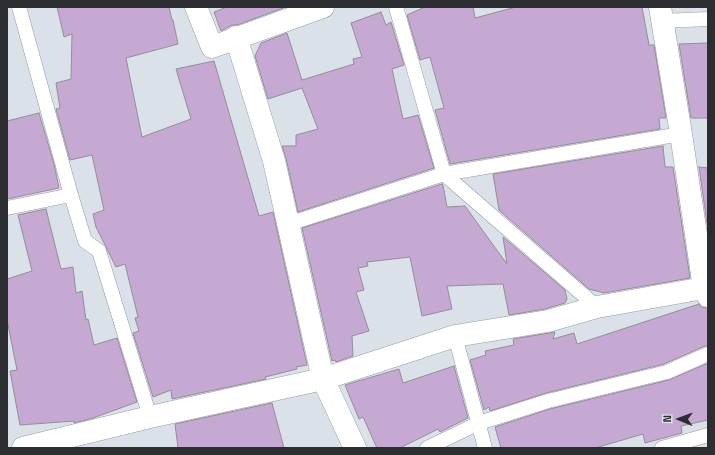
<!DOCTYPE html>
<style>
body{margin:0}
#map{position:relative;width:715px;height:455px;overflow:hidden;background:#dbe1e9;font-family:"Space Grotesk",sans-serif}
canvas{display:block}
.frame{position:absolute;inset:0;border:8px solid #2b2d30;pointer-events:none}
.north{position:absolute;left:659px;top:399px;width:40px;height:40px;-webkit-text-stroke:3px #dbe1e9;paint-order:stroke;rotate:271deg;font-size:11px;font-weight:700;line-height:16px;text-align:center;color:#2b2d30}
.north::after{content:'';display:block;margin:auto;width:14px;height:18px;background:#2b2d30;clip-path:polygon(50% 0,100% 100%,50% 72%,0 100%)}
</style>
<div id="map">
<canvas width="715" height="455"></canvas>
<div class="frame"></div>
<div class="north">N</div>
</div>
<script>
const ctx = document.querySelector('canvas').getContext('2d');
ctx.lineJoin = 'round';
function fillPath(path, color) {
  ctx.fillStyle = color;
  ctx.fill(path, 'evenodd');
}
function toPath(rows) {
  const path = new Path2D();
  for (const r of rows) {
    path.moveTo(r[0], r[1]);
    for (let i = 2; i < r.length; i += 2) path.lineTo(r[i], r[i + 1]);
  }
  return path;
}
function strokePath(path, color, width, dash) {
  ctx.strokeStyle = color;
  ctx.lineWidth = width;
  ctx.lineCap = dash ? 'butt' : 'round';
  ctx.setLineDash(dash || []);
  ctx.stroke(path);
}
const building = toPath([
 [57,7,169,7,172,20,173,20,178,44,126,58,142,137,191,119,176,69,214,61,259,216,273,212,307,365,296,367,297,369,265,377,266,379,172,399,171,390,153,397,133,333,139,331,135,318,138,317,125,264,116,267,96,227,93,214,104,210,92,155,70,160,56,109,60,108,56,83,71,79,72,34,64,37,57,7],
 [227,7,286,7,237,25,232,25,221,31,214,12,227,7],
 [425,7,473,7,475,18,516,7,642,7,649,45,654,45,666,118,659,118,660,129,450,164,435,110,444,108,430,57,420,60,407,15,425,7],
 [381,12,386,25,391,22,404,65,392,69,403,119,418,115,434,168,298,212,286,158,282,146,296,146,296,135,318,129,302,88,268,99,255,56,261,43,287,33,302,80,354,64,353,59,362,57,351,23,381,12],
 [708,43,708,118,691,118,679,44,708,43],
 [39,113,54,164,59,188,7,199,7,121,39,113],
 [663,146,665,167,673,167,690,278,604,293,589,289,499,210,493,174,663,146],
 [699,167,708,168,708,230,699,167],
 [442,184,443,185,447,207,465,206,507,264,503,237,565,290,567,299,565,303,545,309,509,315,503,284,447,286,452,309,422,316,410,257,367,262,368,266,358,268,364,290,356,292,369,331,352,336,353,356,336,362,335,360,332,361,302,228,442,184],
 [46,209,61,269,73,267,76,293,82,291,86,320,88,319,94,345,117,338,137,402,93,418,74,423,74,421,20,425,10,371,17,370,7,320,7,279,32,271,18,215,46,209],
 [699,304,701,307,708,308,708,346,705,346,664,364,546,393,490,411,489,407,484,410,470,360,486,355,485,351,514,345,513,339,555,332,553,339,574,333,577,344,699,304],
 [708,363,708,420,681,426,682,433,645,443,643,434,595,448,501,448,495,427,550,409,669,380,708,363],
 [454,366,468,418,440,432,438,429,400,448,377,448,363,417,359,419,345,385,399,369,403,383,454,366],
 [272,403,284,448,178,448,175,424,272,403]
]);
const lane = toPath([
 [19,7,71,195,85,241,99,251,150,417],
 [396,7,444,174,597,307],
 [662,21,708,19],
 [7,208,71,195],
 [288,224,444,174,681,134],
 [455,336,485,448],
 [427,448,479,423,548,401,667,372,708,354],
 [662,448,708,435]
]);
const street = toPath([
 [196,7,212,47,323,7],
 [660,7,681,134,704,288],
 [236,37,274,161,323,379,355,448],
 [23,448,150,417,323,379,455,336,548,321,597,307,704,288,708,289]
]);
const secondary = toPath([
 [704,288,708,296]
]);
fillPath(building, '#c5a9d3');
strokePath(building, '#928d95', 1);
strokePath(lane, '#969da4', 15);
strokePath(street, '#969da4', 23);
strokePath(secondary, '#969da4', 23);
strokePath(lane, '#fff', 14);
strokePath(street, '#fff', 22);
strokePath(secondary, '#fff', 22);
</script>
